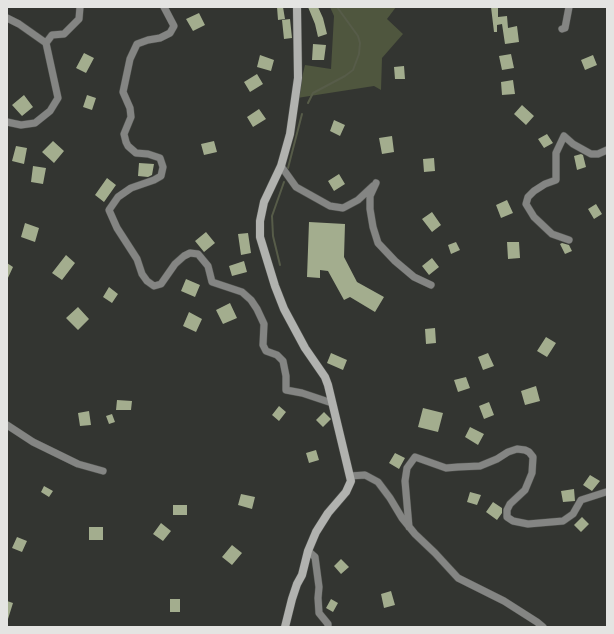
<!DOCTYPE html>
<style>
body{margin:0}
#map{position:relative;width:614px;height:634px;overflow:hidden;background:#333531;font-family:"Exo 2",sans-serif}
canvas{display:block}
.frame{position:absolute;inset:0;border:8px solid #e4e4e2;pointer-events:none}
</style>
<div id="map">
<canvas width="614" height="634"></canvas>
<div class="frame"></div>
</div>
<script>
const ctx = document.querySelector('canvas').getContext('2d');
ctx.lineJoin = 'round';
function fillPath(path, color) {
  ctx.fillStyle = color;
  ctx.fill(path, 'evenodd');
}
function toPath(rows) {
  const path = new Path2D();
  for (const r of rows) {
    path.moveTo(r[0], r[1]);
    for (let i = 2; i < r.length; i += 2) path.lineTo(r[i], r[i + 1]);
  }
  return path;
}
function strokePath(path, color, width, dash) {
  ctx.strokeStyle = color;
  ctx.lineWidth = width;
  ctx.lineCap = dash ? 'butt' : 'round';
  ctx.setLineDash(dash || []);
  ctx.stroke(path);
}
const green = toPath([
 [330,7,396,7,387,19,403,34,382,58,381,90,374,86,297,98,305,65,331,69,334,16]
]);
const stream = toPath([
 [308,103,313,93,345,76,353,70,359,54,360,43,358,36,337,7],
 [288,168,302,114],
 [280,265,273,236,272,216,284,182]
]);
const building = toPath([
 [277,7,283,7,285,19,278,20],
 [308,7,318,7,323,18,327,34,318,37,315,24],
 [491,7,498,7,498,17,507,16,508,28,517,26,519,42,505,44,502,24,497,25,497,32,494,32],
 [199,13,205,25,193,31,186,19],
 [290,19,292,38,284,39,282,20],
 [313,44,326,45,324,60,312,60],
 [84,53,94,58,86,73,76,68],
 [511,54,514,68,502,70,499,56],
 [260,55,274,60,271,71,257,67],
 [593,55,597,65,585,70,581,60],
 [404,66,405,79,395,79,394,67],
 [257,74,263,84,250,92,244,82],
 [513,80,515,94,502,95,501,82],
 [24,95,33,107,22,116,12,105],
 [87,95,96,98,92,110,83,107],
 [522,105,534,116,526,125,514,114],
 [259,109,266,119,253,127,247,117],
 [334,120,345,125,340,136,330,131],
 [547,134,553,143,544,148,538,139],
 [392,136,394,152,382,154,379,138],
 [53,141,64,151,54,163,42,152],
 [214,141,217,152,204,155,201,144],
 [16,146,27,148,24,164,12,161],
 [581,154,583,155,586,167,577,170,574,156],
 [434,158,435,171,424,172,423,159],
 [139,163,154,164,152,175,148,177,138,176],
 [33,166,46,168,43,184,31,182],
 [339,174,345,184,334,191,328,181],
 [107,178,116,185,104,202,95,195],
 [507,200,513,213,501,218,496,205],
 [596,204,602,214,594,219,588,209],
 [432,212,441,225,432,232,422,219],
 [309,222,345,224,344,257,357,282,384,297,375,312,350,297,344,300,328,271,320,270,320,278,307,277],
 [25,223,39,228,35,242,21,237],
 [206,232,215,243,204,252,195,241],
 [248,233,251,253,241,255,238,234],
 [456,242,460,250,451,254,448,245],
 [507,242,519,242,520,258,508,259],
 [562,243,569,245,572,251,565,254,560,244],
 [66,255,75,263,62,280,52,273],
 [432,258,439,267,429,275,422,266],
 [244,261,247,272,232,276,229,266],
 [7,263,13,267,7,280],
 [186,279,200,285,195,297,181,291],
 [109,287,118,294,112,303,103,297],
 [230,303,237,318,223,324,216,310],
 [78,307,89,319,78,330,66,318],
 [189,312,202,319,196,332,183,326],
 [435,328,436,343,426,344,425,329],
 [546,337,556,343,547,357,537,351],
 [331,353,347,360,343,370,327,363],
 [488,353,494,366,483,370,478,357],
 [466,377,470,388,458,392,454,380],
 [536,386,540,401,525,405,521,391],
 [117,400,132,401,131,410,116,410],
 [489,402,494,415,484,419,479,406],
 [279,406,286,412,279,421,272,415],
 [423,408,443,413,438,432,418,427],
 [89,411,91,425,80,426,78,413],
 [324,412,331,419,323,427,316,420],
 [112,414,115,422,109,424,106,416],
 [470,427,484,434,478,445,465,437],
 [316,450,319,460,309,463,306,453],
 [395,453,405,458,399,469,389,463],
 [590,475,600,481,592,491,583,485],
 [44,486,53,491,49,497,41,492],
 [574,489,575,501,563,502,561,491],
 [470,492,481,495,477,505,467,502],
 [241,494,255,497,252,509,238,505],
 [493,502,502,508,502,513,497,520,486,512],
 [173,505,187,505,187,515,173,515],
 [582,517,589,524,581,532,574,525],
 [161,523,171,531,163,541,153,534],
 [89,527,103,527,103,540,89,540],
 [17,537,27,541,22,552,12,548],
 [232,545,242,553,232,565,222,557],
 [341,559,349,567,341,574,334,566],
 [391,591,395,605,384,608,381,594],
 [170,599,180,599,180,612,170,612],
 [331,599,338,603,333,612,326,608],
 [7,601,13,603,8,619,7,618]
]);
const street = toPath([
 [164,7,174,26,170,33,160,38,148,40,137,44,130,59,123,92,130,108,131,117,124,134,126,142,128,146,136,153,148,154,160,158,163,167,161,176,154,180,131,188,118,197,109,210,117,228,137,259,142,274,147,281,154,286,161,284,175,264,184,256,190,253,198,254,208,266,212,282,242,292,251,300,257,309,264,324,263,345,266,351,277,355,283,361,286,376,286,390,302,393,332,403],
 [7,18,19,24,46,43],
 [562,29,565,28,569,7],
 [7,122,21,125,35,123,50,111,58,98,46,43,52,35,64,34,79,19,80,7],
 [281,166,296,187,330,206,343,208,358,200,373,186],
 [376,183,370,196,370,209,373,227,378,243,395,261,414,277,431,285],
 [569,240,552,234,534,217,526,204,528,197,534,191,545,184,556,180,556,153,564,136,573,144,591,154,598,154,607,150],
 [7,425,33,442,78,464,103,471],
 [350,476,365,475,378,482,390,498,402,518,415,534,435,553,458,578,504,601,537,622,543,627],
 [409,527,405,481,407,468,415,457,446,468,458,467,480,466,497,459,508,452,517,449,525,450,529,452,533,457,532,473,525,490,510,504,507,510,507,517,513,521,528,524,563,521,573,514,581,500,606,492],
 [308,551,315,557,319,587,318,598,319,613,328,624,328,627]
]);
const secondary = toPath([
 [285,627,292,599,297,584,302,575,308,551,316,532,328,513,346,492,351,481,328,385,325,377,305,348,284,309,275,286,260,237,260,221,264,202,281,166,290,134,298,78,297,7]
]);
fillPath(green, '#4f563e');
strokePath(stream, '#575c49', 2);
fillPath(building, '#a3ad8e');
strokePath(street, '#4f514d', 8);
strokePath(secondary, '#4f514d', 9);
strokePath(street, '#848583', 7);
strokePath(secondary, '#b1b2af', 8);
</script>
